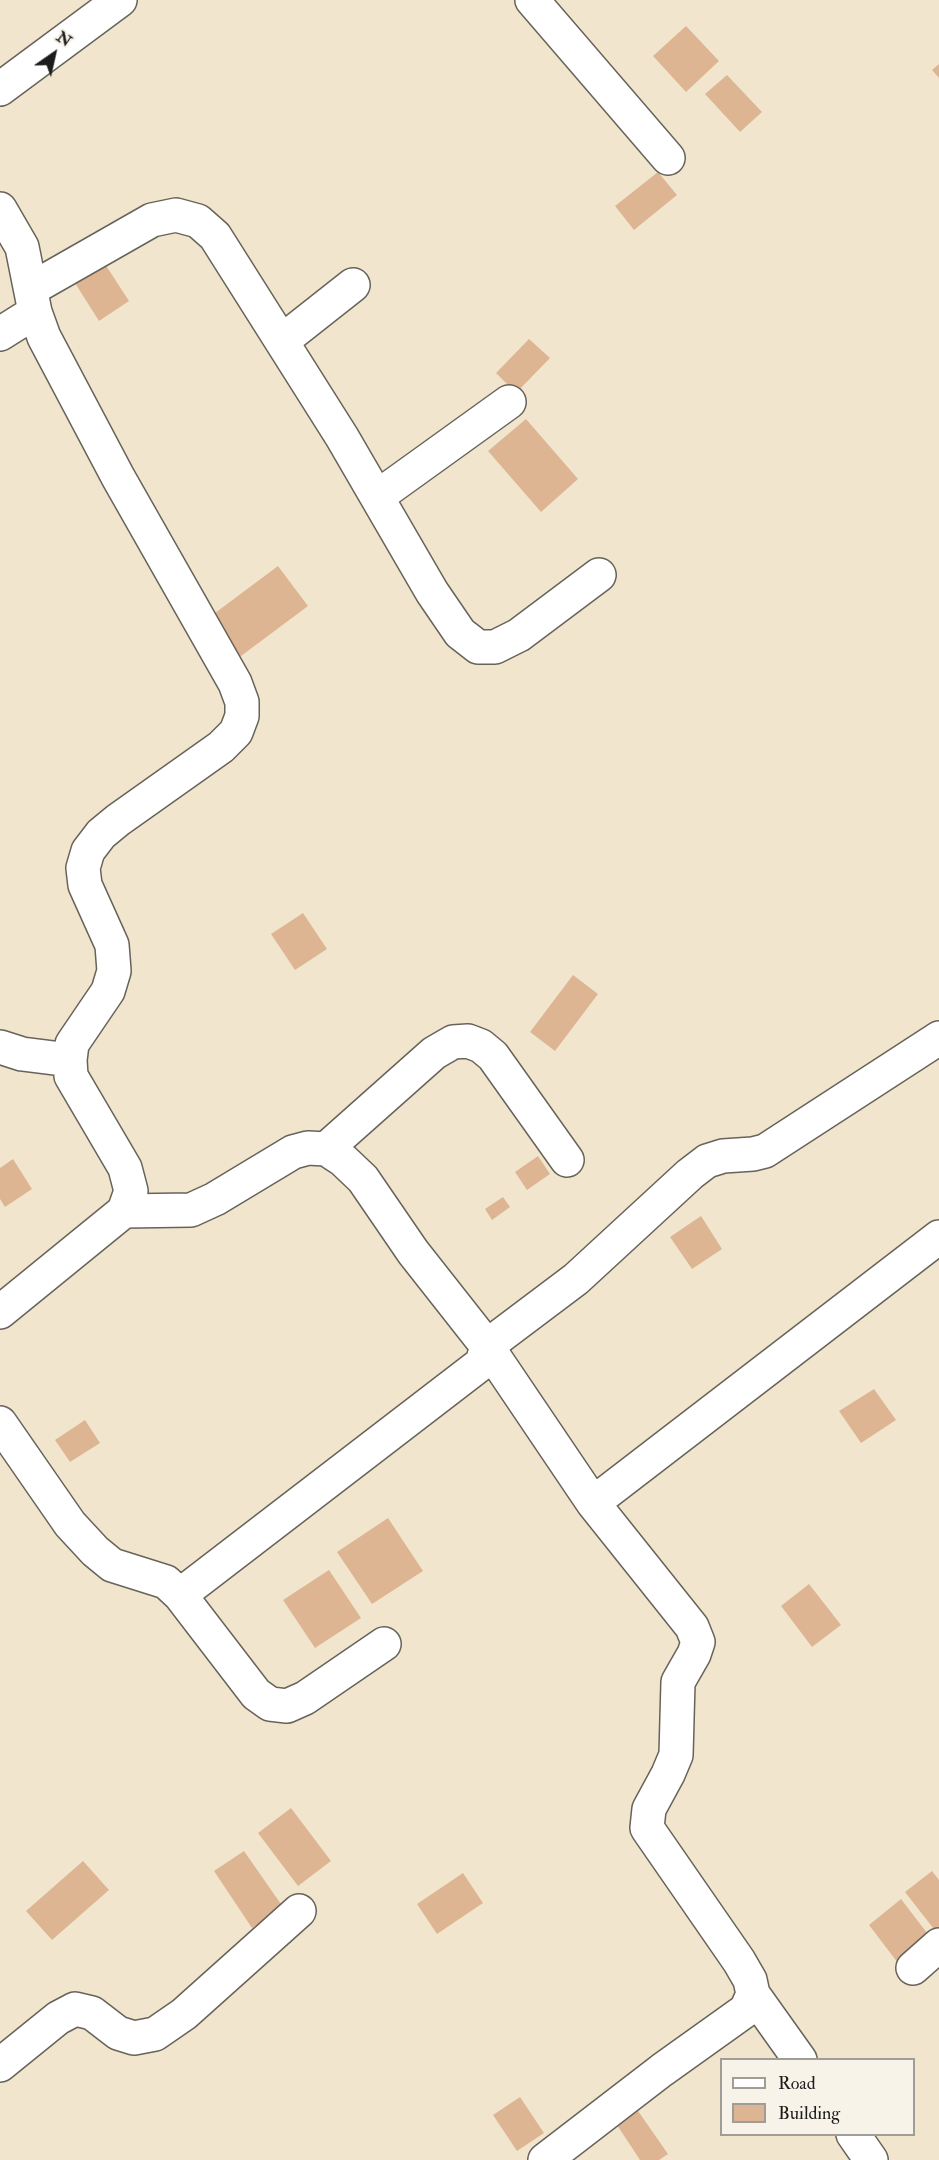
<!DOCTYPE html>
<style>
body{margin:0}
#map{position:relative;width:939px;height:2160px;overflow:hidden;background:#f1e6cd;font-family:"IM FELL Double Pica",serif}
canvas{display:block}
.legend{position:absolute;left:720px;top:2058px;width:195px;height:78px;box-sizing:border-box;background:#f7f3e8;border:2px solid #9f9d96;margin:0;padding:8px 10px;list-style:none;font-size:18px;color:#1c1c1c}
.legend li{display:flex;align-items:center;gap:12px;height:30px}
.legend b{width:30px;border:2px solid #9f9d96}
.north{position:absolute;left:24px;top:24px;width:60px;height:60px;-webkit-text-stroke:4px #f7f3e8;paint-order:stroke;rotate:34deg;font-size:16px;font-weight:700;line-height:24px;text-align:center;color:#1c1c1c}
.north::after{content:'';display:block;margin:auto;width:21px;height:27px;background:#1c1c1c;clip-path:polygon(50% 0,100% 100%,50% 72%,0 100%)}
</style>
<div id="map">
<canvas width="939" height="2160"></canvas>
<ul class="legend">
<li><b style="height:8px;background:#fff"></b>Road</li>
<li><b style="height:16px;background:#deb593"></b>Building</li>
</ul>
<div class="north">N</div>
</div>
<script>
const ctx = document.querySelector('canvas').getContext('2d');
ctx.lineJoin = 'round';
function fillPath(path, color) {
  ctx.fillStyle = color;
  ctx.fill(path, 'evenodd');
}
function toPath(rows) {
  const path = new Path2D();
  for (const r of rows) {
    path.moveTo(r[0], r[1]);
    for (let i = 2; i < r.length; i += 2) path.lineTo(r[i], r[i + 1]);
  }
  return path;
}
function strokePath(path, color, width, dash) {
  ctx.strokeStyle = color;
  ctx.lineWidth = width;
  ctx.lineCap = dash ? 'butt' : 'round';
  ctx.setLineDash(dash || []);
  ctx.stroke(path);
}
const building = toPath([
 [686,26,719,61,686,92,653,56],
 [939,64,939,78,932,70],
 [727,75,762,112,740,132,705,94],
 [658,172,677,195,634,230,615,206],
 [105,264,129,301,99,321,75,283],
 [529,339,550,358,516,393,496,373],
 [526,419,578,479,541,512,488,451],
 [278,566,308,606,237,659,207,619],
 [303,913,327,949,295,970,271,934],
 [573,975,598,994,555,1051,530,1032],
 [538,1156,550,1174,527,1190,515,1172],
 [13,1159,32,1189,5,1207,0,1199,0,1168],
 [503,1197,510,1207,492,1220,485,1209],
 [701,1216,722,1249,692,1269,670,1237],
 [874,1389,896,1420,861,1443,839,1411],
 [85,1420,100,1443,70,1462,55,1440],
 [388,1518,423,1571,372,1604,337,1552],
 [329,1570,361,1618,315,1648,283,1600],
 [809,1584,841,1625,812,1647,781,1606],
 [291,1808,331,1861,298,1886,258,1833],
 [244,1851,283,1907,252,1928,214,1871],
 [83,1861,109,1890,52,1940,26,1911],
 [932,1871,939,1880,939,1931,937,1933,905,1892],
 [463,1873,483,1903,437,1934,417,1904],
 [901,1899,934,1942,901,1967,869,1925],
 [520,2097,544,2133,517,2151,493,2115],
 [636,2108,668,2154,659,2160,640,2160,615,2122]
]);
const street = toPath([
 [532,0,668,158],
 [0,89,120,0],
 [0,209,22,247,35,312,44,337,118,477,235,683,242,702,242,716,236,732,221,747,118,820,101,834,88,851,83,868,85,885,112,945,114,971,108,991,72,1044,70,1060,71,1076,125,1168,131,1191,124,1211,0,1312],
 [31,289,152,220,176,215,198,221,215,236,342,437,432,592,460,633,478,647,495,647,519,635,599,575],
 [0,334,35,312],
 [282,341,353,285],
 [377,497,509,402],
 [0,1047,22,1054,70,1060],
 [326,1149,434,1053,453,1042,468,1041,481,1046,493,1056,567,1160],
 [124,1211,191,1210,215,1199,293,1152,308,1148,326,1149,343,1160,363,1179,413,1252,487,1346,593,1503,692,1627,698,1642,694,1654,678,1682,676,1755,668,1774,649,1809,647,1828,739,1961,750,1980,753,1994,746,2010,662,2070,545,2160],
 [0,1423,70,1524,95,1551,112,1565,166,1582,180,1595,256,1694,270,1704,287,1706,305,1698,384,1644],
 [593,1503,939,1237],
 [180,1595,482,1363,487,1346,576,1279,690,1174,707,1161,723,1156,753,1154,765,1151,939,1038],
 [913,1968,939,1945],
 [753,1994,800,2060],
 [0,2065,58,2018,75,2009,92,2013,118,2033,134,2038,155,2034,184,2014,299,1911],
 [853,2134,871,2160]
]);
fillPath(building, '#deb593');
strokePath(street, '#67635a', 36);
strokePath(street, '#fff', 33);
</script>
